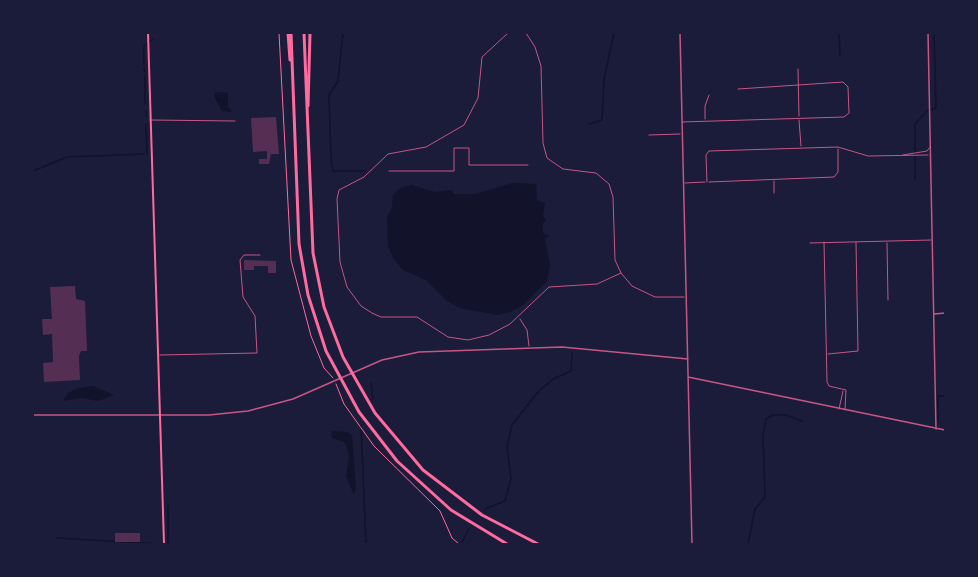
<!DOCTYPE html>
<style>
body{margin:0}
#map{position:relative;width:978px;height:577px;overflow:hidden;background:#1b1b3a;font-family:"Libre Baskerville",serif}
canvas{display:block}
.frame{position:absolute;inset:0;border:34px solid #1b1b3a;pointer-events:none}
</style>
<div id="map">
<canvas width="978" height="577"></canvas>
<div class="frame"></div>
</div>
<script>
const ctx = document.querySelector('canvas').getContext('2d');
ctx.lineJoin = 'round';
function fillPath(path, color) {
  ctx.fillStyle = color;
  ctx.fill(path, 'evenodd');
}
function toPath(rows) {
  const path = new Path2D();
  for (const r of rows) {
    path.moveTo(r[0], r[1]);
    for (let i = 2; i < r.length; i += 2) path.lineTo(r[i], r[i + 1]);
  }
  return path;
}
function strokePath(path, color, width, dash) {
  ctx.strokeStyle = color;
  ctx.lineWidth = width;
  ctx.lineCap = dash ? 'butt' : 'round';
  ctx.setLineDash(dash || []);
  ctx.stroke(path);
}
const water = toPath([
 [216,92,228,93,228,107,232,112,222,111,214,96],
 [512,183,536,184,537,200,545,203,543,215,546,220,543,223,543,233,550,236,545,238,550,265,547,281,523,305,510,312,497,315,460,308,447,301,426,280,403,270,393,258,388,246,387,218,392,207,393,195,401,188,411,185,435,192,452,190,453,194,476,194],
 [93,386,114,395,98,401,82,398,63,401,68,393,78,388],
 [331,431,347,432,352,435,356,488,354,495,346,476,349,456,347,447,344,442,332,438]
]);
const stream = toPath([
 [343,33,338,81,329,95,331,160,333,171,365,171],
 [839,33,840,56],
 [144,65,144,46,153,39],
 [144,68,145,72],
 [145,75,145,103],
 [146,111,146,117],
 [146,124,147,154],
 [589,124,602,120,604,79,614,33],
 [33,171,67,157,144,154],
 [915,180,915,124,927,111,936,108,934,33],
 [371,383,373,399],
 [938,420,938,396,945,396],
 [361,425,366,544],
 [485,509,505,501,508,490,511,478,507,447,512,425,537,393,553,379,571,371,572,353],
 [57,538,160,544],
 [168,544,168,505],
 [461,544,469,529],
 [748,544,755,509,765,497,763,436,766,419,773,415,786,415,802,421]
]);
const building = toPath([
 [276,117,279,154,271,154,269,164,259,164,259,159,267,159,267,151,253,152,251,118],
 [244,260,276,261,276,273,268,273,268,266,254,266,254,270,244,270],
 [75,286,76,299,85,301,87,351,81,351,79,356,80,380,44,382,43,363,53,362,52,334,43,335,42,319,52,319,50,287],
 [115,533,140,533,140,542,115,542]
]);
const path = toPath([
 [279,33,291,260,311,336,324,368,333,378],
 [336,384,344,404,374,446,440,511,452,538,459,544]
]);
const pedestrian = toPath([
 [389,171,454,171,454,148,469,148,469,165,528,165]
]);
const minor = toPath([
 [508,33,482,57,478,98,464,125,426,147,388,154,364,177,339,190,337,199,340,262,347,287,361,306,372,313,381,317,417,317,448,337,468,340,489,335,510,324,549,287,597,284,621,273],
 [526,33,535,47,541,66,543,143,547,158,563,169,596,173,609,184,613,197,615,260,621,273,632,286,655,297,684,297],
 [930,33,945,33],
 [798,69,799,116],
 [705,119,705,106,709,95],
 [150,120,235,121],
 [799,120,801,146],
 [682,122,844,117,849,113,848,87,843,82,738,89],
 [649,135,680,134],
 [903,155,927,151,930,147],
 [774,181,774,193],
 [707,182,706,155,709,151,838,147,868,156,928,155],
 [709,182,834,177,838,172,838,149],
 [685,183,705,182],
 [824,242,827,382,829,386,846,390,845,410],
 [810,243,931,240],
 [887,243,888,300],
 [520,319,527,330,529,346],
 [828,354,858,351,856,242],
 [160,355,257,353,255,316,243,297,240,260,244,255,260,255],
 [839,409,843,391]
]);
const tertiary = toPath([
 [680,33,692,544],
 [928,33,936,429],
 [934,314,945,313],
 [688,377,945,430],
 [33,415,209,415,248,411,293,399,382,360,419,352,562,347,688,359]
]);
const secondary = toPath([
 [148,33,164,544]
]);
const motorway = toPath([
 [288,33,290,60],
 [291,33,299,244,308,295,326,351,359,412,397,461,451,510,507,544],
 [304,33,313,253,324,307,343,357,375,413,423,470,482,515,538,544],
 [308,106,310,33]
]);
fillPath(water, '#12122b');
strokePath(stream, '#12122b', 1.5);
fillPath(building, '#542f53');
strokePath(path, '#ff6b9d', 1);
strokePath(pedestrian, '#c65784', 1);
strokePath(minor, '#c65784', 1);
strokePath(tertiary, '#c65784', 1.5);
strokePath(secondary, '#ff6b9d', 2);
strokePath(motorway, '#ff6b9d', 3);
</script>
